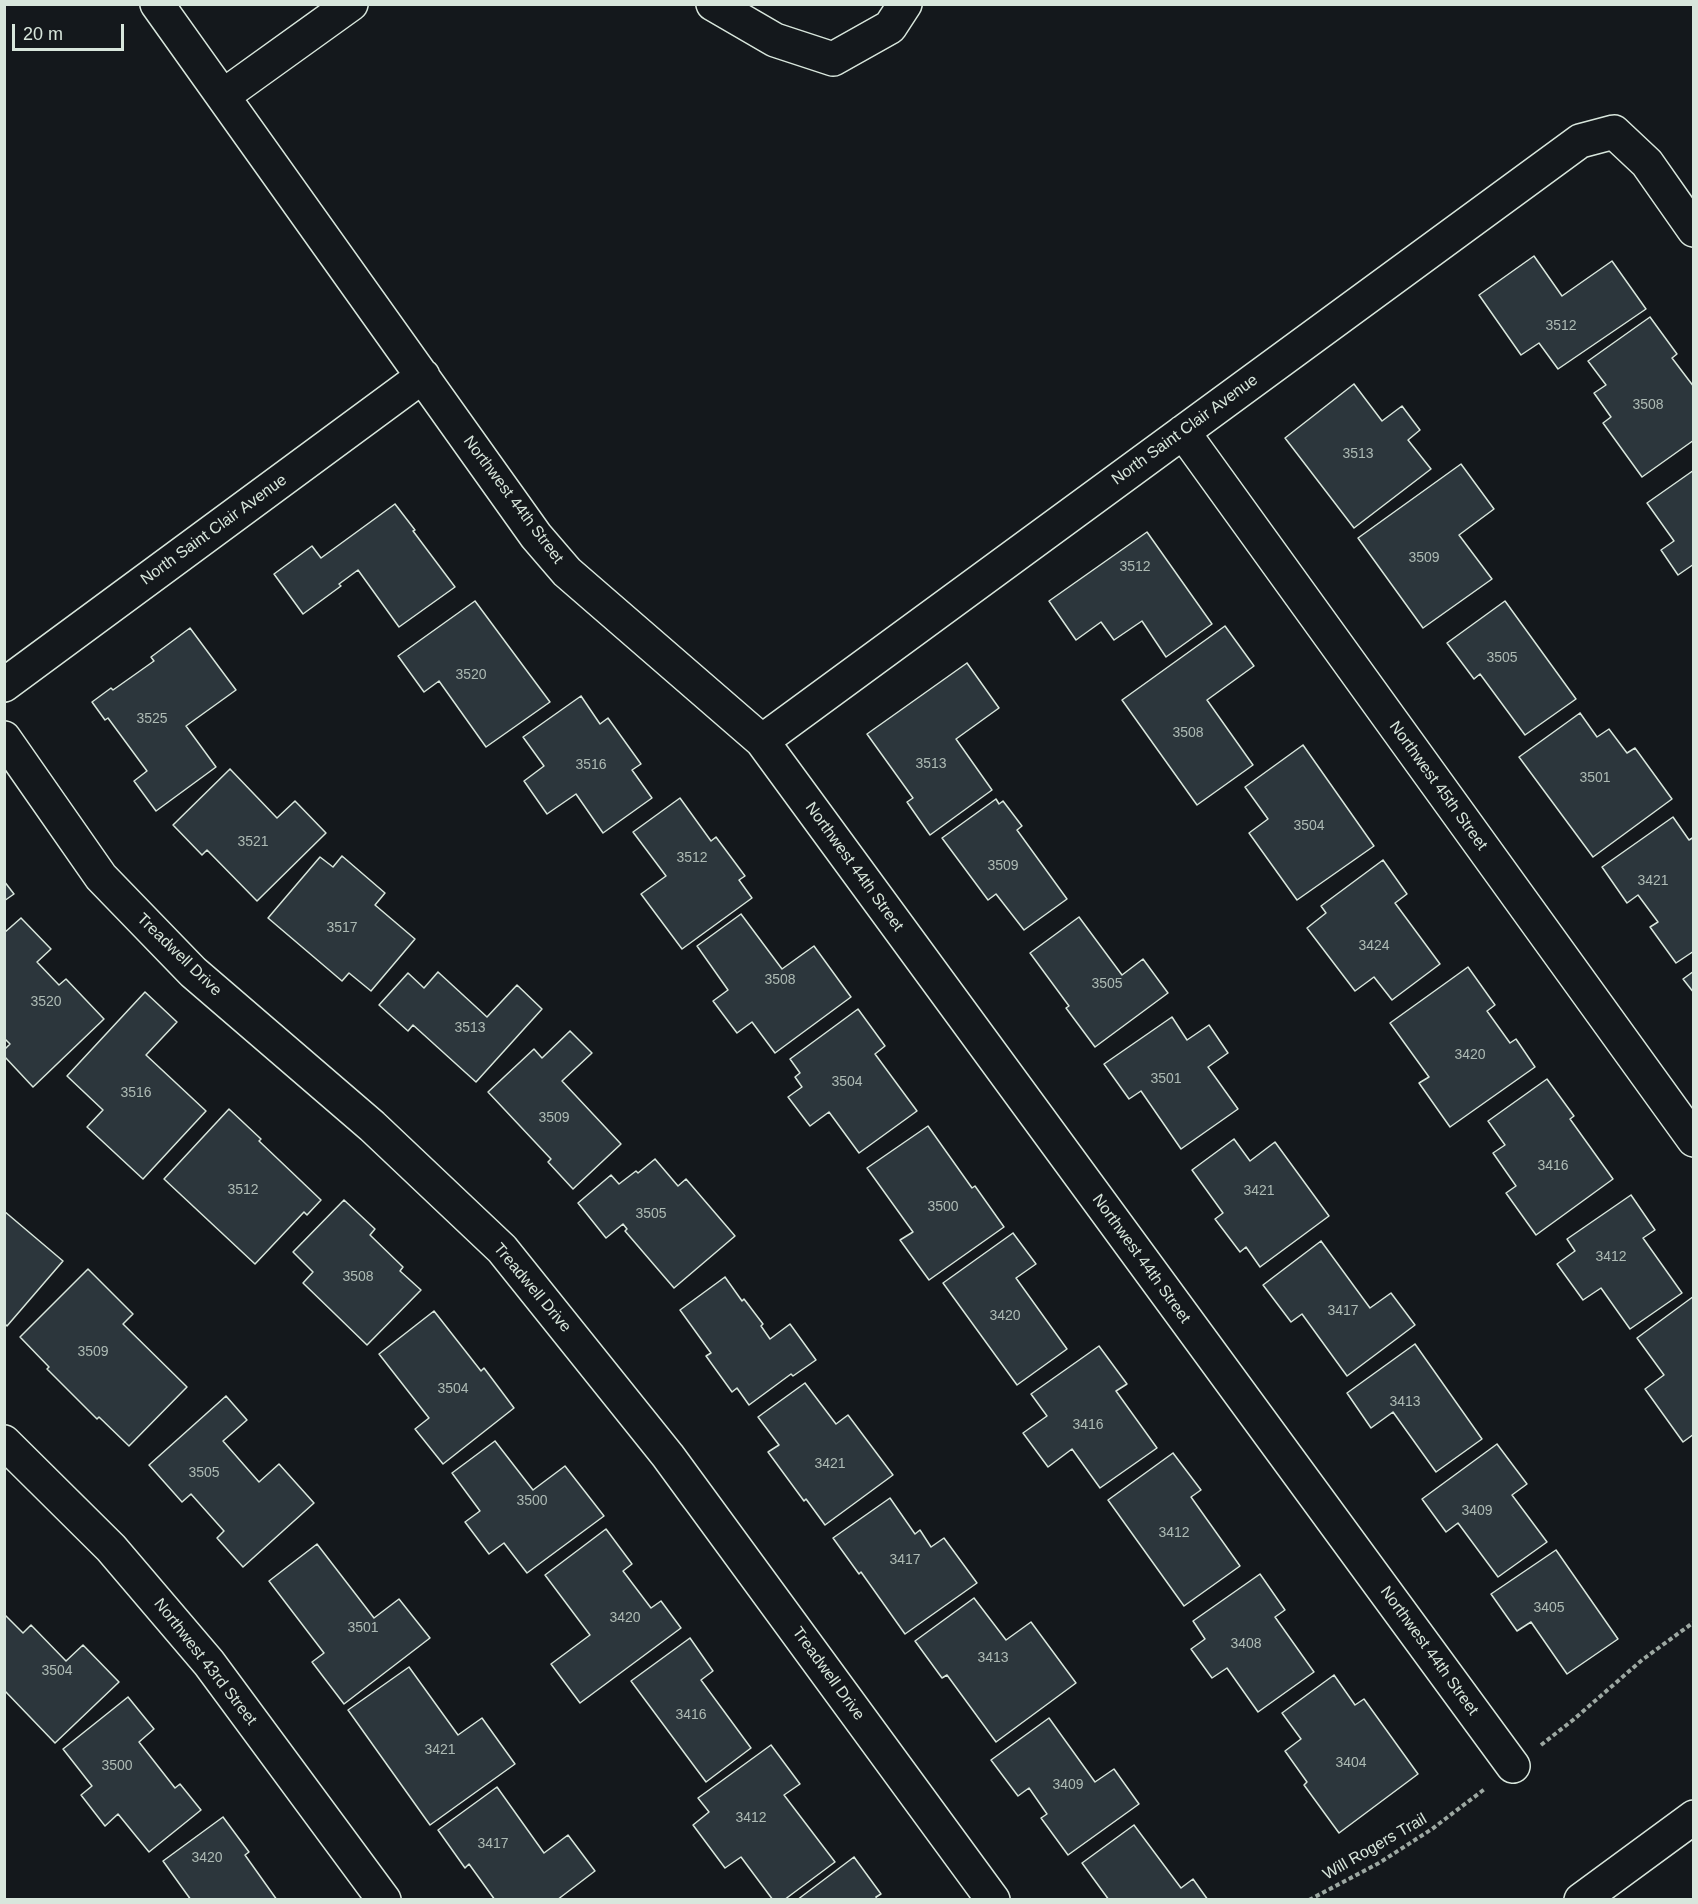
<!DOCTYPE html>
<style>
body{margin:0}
#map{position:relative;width:1698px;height:1904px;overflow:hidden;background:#14181c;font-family:Arial,sans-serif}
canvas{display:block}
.frame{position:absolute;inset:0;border:6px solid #d8e6dc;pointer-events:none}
.scale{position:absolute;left:12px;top:24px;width:112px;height:27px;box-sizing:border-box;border:3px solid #d8e6dc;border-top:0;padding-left:8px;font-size:18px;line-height:21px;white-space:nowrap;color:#d8e6dc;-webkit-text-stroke:4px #14181c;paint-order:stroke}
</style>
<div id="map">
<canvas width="1698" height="1904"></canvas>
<div class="frame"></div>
<div class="scale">20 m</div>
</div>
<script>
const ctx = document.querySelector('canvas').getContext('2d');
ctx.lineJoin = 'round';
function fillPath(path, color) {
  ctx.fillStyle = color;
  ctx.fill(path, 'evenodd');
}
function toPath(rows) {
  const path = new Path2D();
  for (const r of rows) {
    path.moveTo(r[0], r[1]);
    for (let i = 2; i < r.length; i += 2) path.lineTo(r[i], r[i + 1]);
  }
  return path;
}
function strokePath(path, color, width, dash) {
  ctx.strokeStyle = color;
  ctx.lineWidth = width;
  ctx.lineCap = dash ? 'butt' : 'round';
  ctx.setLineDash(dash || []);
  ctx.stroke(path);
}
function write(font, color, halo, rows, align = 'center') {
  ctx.font = font + ' Arial,sans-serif';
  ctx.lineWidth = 4.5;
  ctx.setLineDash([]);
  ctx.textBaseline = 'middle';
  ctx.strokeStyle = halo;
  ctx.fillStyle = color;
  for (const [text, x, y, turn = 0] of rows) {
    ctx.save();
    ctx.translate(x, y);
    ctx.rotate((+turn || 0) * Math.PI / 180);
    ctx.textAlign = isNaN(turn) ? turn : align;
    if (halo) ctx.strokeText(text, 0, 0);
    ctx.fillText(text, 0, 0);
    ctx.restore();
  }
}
const building = toPath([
 [1534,256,1562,296,1612,261,1646,309,1558,369,1539,343,1521,355,1479,295,1534,256],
 [1650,317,1677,354,1672,358,1694,387,1694,440,1642,477,1603,423,1611,417,1594,393,1606,385,1588,361,1650,317],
 [1354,384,1382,421,1402,406,1420,430,1408,440,1431,469,1354,528,1285,438,1354,384],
 [1461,464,1494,509,1459,535,1492,579,1423,628,1358,538,1461,464],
 [1694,470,1694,564,1678,575,1661,550,1674,541,1647,503,1694,470],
 [395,504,415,530,413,531,455,587,399,627,358,570,339,584,341,586,303,614,274,574,312,546,321,558,395,504],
 [1147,532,1212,624,1166,657,1142,621,1114,640,1101,622,1076,640,1049,601,1147,532],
 [475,601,550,702,486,747,439,681,424,692,398,656,475,601],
 [1505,601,1576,699,1525,735,1480,674,1474,679,1447,643,1505,601],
 [1225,626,1254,666,1207,700,1253,765,1197,805,1122,700,1225,626],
 [190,628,236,690,186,726,216,767,156,811,134,781,147,771,108,718,105,720,92,702,111,688,113,690,154,661,151,657,190,628],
 [967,663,999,708,956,739,992,790,930,835,907,802,913,798,867,734,967,663],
 [581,696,600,724,608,718,641,764,632,770,652,798,603,833,576,794,547,814,524,781,544,766,523,737,581,696],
 [1580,713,1597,737,1609,729,1627,753,1635,748,1672,799,1593,857,1519,757,1580,713],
 [1303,745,1374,846,1297,900,1249,833,1268,819,1245,787,1303,745],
 [230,769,277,818,295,801,326,833,257,901,207,850,202,855,173,825,230,769],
 [680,798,711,841,716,837,745,876,739,880,752,898,682,949,641,894,666,876,633,832,680,798],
 [996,799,999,804,1003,801,1022,826,1017,830,1067,899,1024,930,996,894,988,900,942,838,996,799],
 [1673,817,1689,840,1694,837,1694,951,1676,963,1650,927,1658,922,1638,895,1627,903,1602,867,1673,817],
 [342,856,385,893,375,905,415,939,371,991,349,973,342,981,268,918,320,857,333,867,342,856],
 [1383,860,1407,894,1395,903,1440,964,1392,1000,1374,977,1355,991,1307,928,1326,913,1321,906,1383,860],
 [4,881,14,894,4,901,4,881],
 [741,914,782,969,814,946,851,997,775,1053,752,1022,737,1033,713,1001,728,990,697,946,741,914],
 [1079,917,1122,975,1143,959,1168,993,1095,1047,1066,1008,1069,1006,1030,953,1079,917],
 [21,918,51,949,37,962,59,985,66,979,104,1019,33,1087,4,1056,4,1050,10,1044,4,1038,4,933,21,918],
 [1468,967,1495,1005,1487,1011,1510,1043,1516,1039,1535,1067,1450,1127,1419,1083,1429,1077,1390,1023,1468,967],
 [1694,971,1694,993,1683,979,1694,971],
 [438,972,487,1017,517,985,542,1009,476,1082,413,1025,408,1031,379,1005,408,973,424,988,438,972],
 [145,992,177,1022,146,1055,206,1111,143,1179,87,1127,103,1110,67,1076,145,992],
 [858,1009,885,1046,875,1054,917,1111,859,1153,829,1112,810,1126,788,1097,802,1087,795,1077,800,1073,790,1059,858,1009],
 [1172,1017,1187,1040,1209,1025,1228,1053,1208,1067,1238,1109,1181,1149,1141,1091,1129,1099,1104,1064,1172,1017],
 [570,1031,592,1053,562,1081,621,1144,573,1189,548,1162,551,1159,488,1092,534,1049,542,1058,570,1031],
 [1547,1079,1574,1116,1570,1119,1613,1179,1536,1235,1506,1193,1516,1186,1493,1153,1505,1145,1488,1121,1547,1079],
 [229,1109,261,1139,259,1141,321,1200,307,1215,304,1212,255,1264,164,1179,229,1109],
 [928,1126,972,1188,975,1186,1004,1227,929,1280,900,1240,913,1232,867,1168,928,1126],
 [1234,1139,1250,1161,1275,1142,1329,1216,1260,1267,1246,1247,1240,1252,1215,1219,1223,1213,1192,1170,1234,1139],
 [655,1159,678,1186,686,1179,735,1236,674,1288,625,1231,627,1229,623,1224,606,1238,578,1203,611,1175,619,1184,636,1171,638,1173,655,1159],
 [1631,1195,1655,1230,1643,1238,1682,1293,1630,1329,1601,1288,1583,1300,1557,1264,1575,1251,1567,1239,1631,1195],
 [344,1200,375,1229,370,1235,403,1267,400,1271,421,1290,367,1345,303,1283,313,1272,293,1252,344,1200],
 [4,1211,63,1261,7,1326,4,1323,4,1211],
 [1013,1233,1036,1264,1016,1278,1067,1349,1017,1385,943,1283,1013,1233],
 [1321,1241,1370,1308,1391,1293,1415,1325,1347,1376,1302,1314,1291,1322,1263,1285,1321,1241],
 [88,1269,133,1314,123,1324,187,1387,129,1446,99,1417,97,1419,47,1369,49,1367,20,1337,88,1269],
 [725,1277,742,1301,744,1299,763,1324,761,1326,770,1339,790,1324,816,1360,793,1376,791,1374,749,1405,737,1388,732,1392,706,1356,711,1353,680,1310,725,1277],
 [1694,1296,1694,1434,1683,1442,1645,1389,1664,1375,1637,1338,1694,1296],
 [434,1311,481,1371,484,1368,514,1408,443,1464,415,1429,429,1418,379,1354,434,1311],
 [1415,1344,1482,1439,1436,1472,1393,1412,1371,1428,1347,1393,1415,1344],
 [1099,1346,1127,1384,1116,1391,1157,1448,1100,1488,1072,1449,1048,1467,1023,1433,1047,1416,1031,1394,1099,1346],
 [805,1383,836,1424,848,1415,893,1475,825,1525,806,1499,804,1501,768,1452,779,1445,758,1417,805,1383],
 [226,1396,247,1420,223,1441,259,1482,279,1464,314,1503,243,1567,217,1538,224,1531,191,1494,182,1502,149,1465,226,1396],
 [495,1441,533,1490,565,1466,604,1516,527,1573,504,1543,489,1554,465,1522,480,1511,452,1473,495,1441],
 [1497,1444,1527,1484,1512,1495,1547,1542,1498,1577,1458,1523,1446,1532,1422,1499,1497,1444],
 [1173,1453,1201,1490,1191,1497,1240,1566,1184,1606,1108,1500,1173,1453],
 [890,1498,915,1534,920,1530,931,1547,944,1538,977,1583,905,1634,861,1572,859,1574,833,1538,890,1498],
 [606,1529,632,1564,623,1571,651,1608,661,1601,681,1628,580,1703,551,1664,590,1635,545,1575,606,1529],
 [317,1544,374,1618,399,1599,430,1638,344,1704,312,1662,324,1653,269,1581,317,1544],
 [1556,1550,1618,1639,1567,1674,1531,1622,1517,1631,1491,1594,1556,1550],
 [1260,1574,1285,1610,1275,1617,1314,1672,1258,1712,1227,1668,1212,1678,1191,1649,1205,1639,1193,1621,1260,1574],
 [974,1598,1006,1640,1031,1622,1076,1683,996,1742,947,1675,942,1678,915,1641,974,1598],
 [4,1614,23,1633,31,1625,66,1661,83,1645,119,1682,55,1743,4,1690,4,1614],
 [690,1638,713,1671,701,1680,751,1748,706,1782,631,1681,690,1638],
 [409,1667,458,1735,482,1718,515,1764,430,1825,348,1710,409,1667],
 [1334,1675,1355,1705,1364,1699,1418,1774,1339,1833,1304,1785,1307,1782,1285,1751,1301,1739,1282,1713,1334,1675],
 [128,1697,154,1729,139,1742,175,1788,180,1784,201,1810,149,1852,118,1814,105,1826,81,1795,92,1786,63,1749,128,1697],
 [1049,1718,1095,1782,1114,1769,1139,1804,1068,1855,1041,1818,1047,1814,1029,1788,1018,1796,991,1760,1049,1718],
 [771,1745,800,1784,784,1795,835,1862,784,1900,773,1900,741,1857,725,1868,693,1825,709,1812,698,1798,771,1745],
 [497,1787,544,1853,568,1835,595,1871,557,1900,495,1900,469,1864,465,1868,438,1830,497,1787],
 [223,1817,249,1852,245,1855,277,1900,191,1900,163,1861,223,1817],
 [1134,1825,1181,1888,1193,1879,1208,1900,1109,1900,1082,1863,1134,1825],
 [854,1857,881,1894,876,1897,877,1900,797,1900,854,1857]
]);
const path = toPath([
 [1541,1745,1573,1720,1642,1660,1694,1622],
 [1309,1900,1379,1863,1432,1829,1486,1788]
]);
const minor = toPath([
 [157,4,536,536,567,572,762,741,1513,1766],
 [713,4,775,40,833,59,890,27,905,4],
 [223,96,351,4],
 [1183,432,1694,1140],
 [4,685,423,376],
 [4,738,101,877,193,972,372,1126,502,1249,668,1456,993,1900],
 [762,741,1580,141,1614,132,1647,163,1694,230],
 [4,1442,111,1548,209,1663,384,1900]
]);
const motorway = toPath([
 [1581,1900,1694,1817]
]);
const numberNames = [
 ["3512",1561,326],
 ["3508",1648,405],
 ["3513",1358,454],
 ["3509",1424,558],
 ["3512",1135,567],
 ["3505",1502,658],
 ["3520",471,675],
 ["3525",152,719],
 ["3508",1188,733],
 ["3513",931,764],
 ["3516",591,765],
 ["3501",1595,778],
 ["3504",1309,826],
 ["3521",253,842],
 ["3512",692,858],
 ["3509",1003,866],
 ["3421",1653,881],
 ["3517",342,928],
 ["3424",1374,946],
 ["3508",780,980],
 ["3505",1107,984],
 ["3520",46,1002],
 ["3513",470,1028],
 ["3420",1470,1055],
 ["3501",1166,1079],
 ["3504",847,1082],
 ["3516",136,1093],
 ["3509",554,1118],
 ["3416",1553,1166],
 ["3512",243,1190],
 ["3421",1259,1191],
 ["3500",943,1207],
 ["3505",651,1214],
 ["3412",1611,1257],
 ["3508",358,1277],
 ["3417",1343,1311],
 ["3420",1005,1316],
 ["3509",93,1352],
 ["3504",453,1389],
 ["3413",1405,1402],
 ["3416",1088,1425],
 ["3421",830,1464],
 ["3505",204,1473],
 ["3500",532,1501],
 ["3409",1477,1511],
 ["3412",1174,1533],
 ["3417",905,1560],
 ["3405",1549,1608],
 ["3420",625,1618],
 ["3501",363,1628],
 ["3408",1246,1644],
 ["3413",993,1658],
 ["3504",57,1671],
 ["3416",691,1715],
 ["3421",440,1750],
 ["3404",1351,1763],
 ["3500",117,1766],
 ["3409",1068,1785],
 ["3412",751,1818],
 ["3417",493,1844],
 ["3420",207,1858]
];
const streetNames = [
 ["North Saint Clair Avenue",1185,430,-36],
 ["Northwest 44th Street",513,500,53],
 ["North Saint Clair Avenue",214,530,-36],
 ["Northwest 45th Street",1438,786,54],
 ["Northwest 44th Street",854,867,54],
 ["Treadwell Drive",179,955,44],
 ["Northwest 44th Street",1141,1259,54],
 ["Treadwell Drive",532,1288,50],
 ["Northwest 44th Street",1429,1651,54],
 ["Northwest 43rd Street",205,1662,52],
 ["Treadwell Drive",828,1674,54],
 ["Will Rogers Trail",1375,1847,-30]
];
fillPath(building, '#2c363c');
strokePath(building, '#d8e6dc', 1.5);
strokePath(minor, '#d8e6dc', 36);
strokePath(motorway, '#d8e6dc', 36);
strokePath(path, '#9da8a2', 4, [4.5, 3]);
strokePath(minor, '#14181c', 33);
strokePath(motorway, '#14181c', 33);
write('14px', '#adbab4', null, numberNames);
write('16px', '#d8e6dc', '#14181c', streetNames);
</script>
